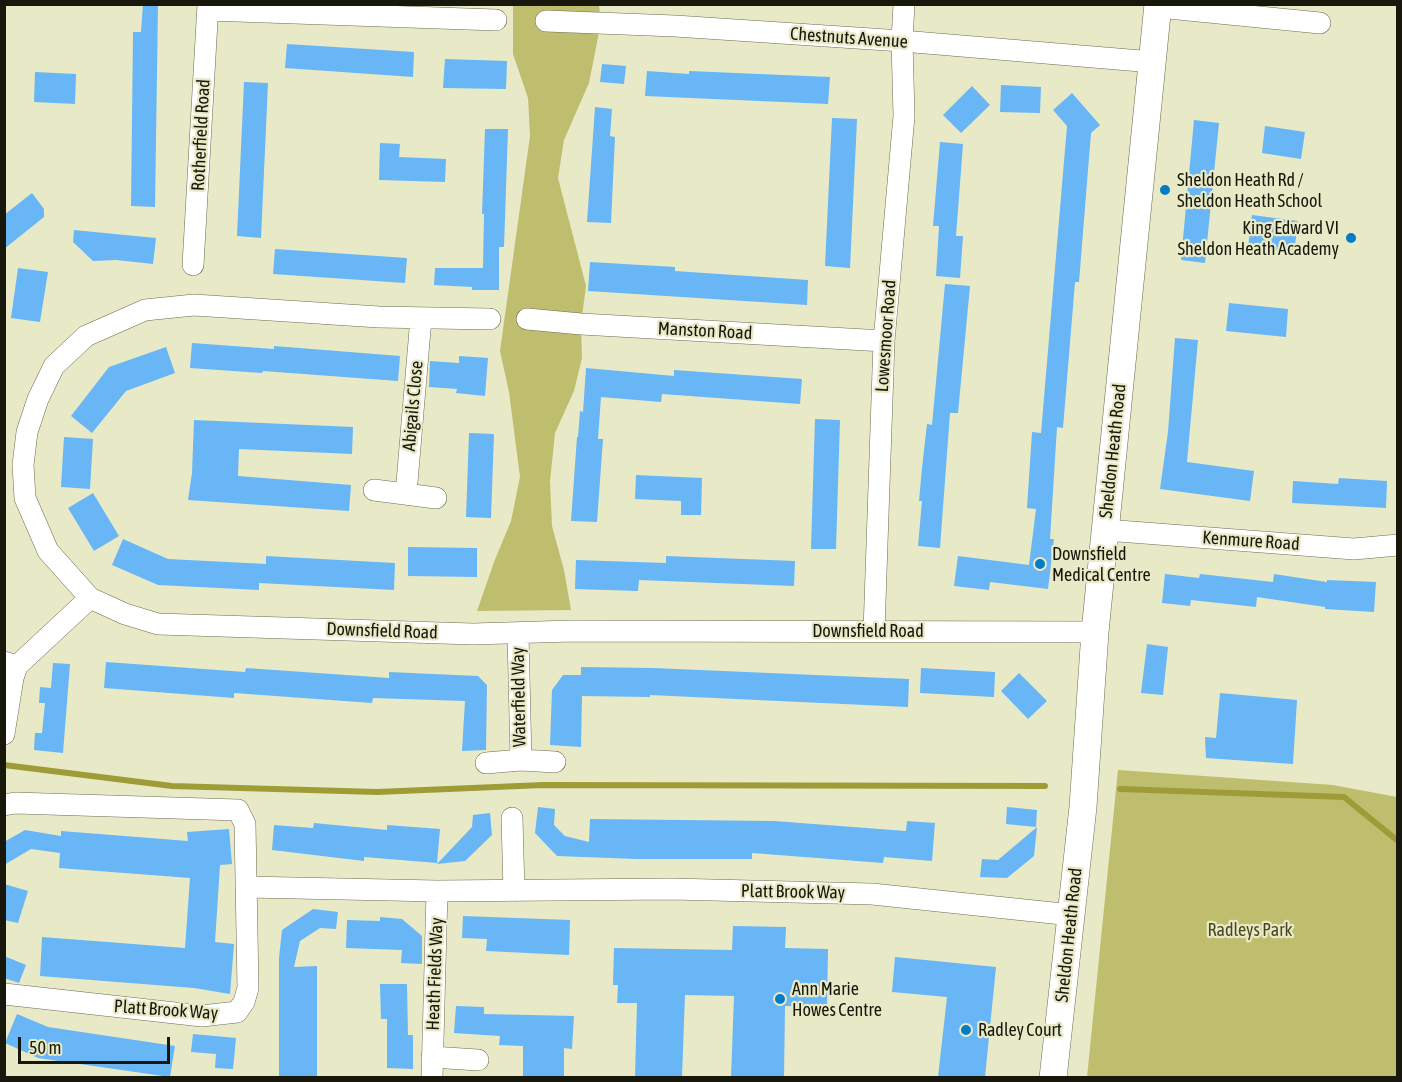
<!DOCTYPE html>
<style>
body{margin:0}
#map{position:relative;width:1402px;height:1082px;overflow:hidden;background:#e8e9c7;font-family:"Asap Condensed",sans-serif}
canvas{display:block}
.frame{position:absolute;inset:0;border:6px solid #17170b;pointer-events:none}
.scale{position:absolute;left:18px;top:1037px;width:152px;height:27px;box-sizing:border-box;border:3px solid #17170b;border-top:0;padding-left:8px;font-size:18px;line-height:21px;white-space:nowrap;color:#17170b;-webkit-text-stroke:4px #e8e9c7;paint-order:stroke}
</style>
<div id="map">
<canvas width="1402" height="1082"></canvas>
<div class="frame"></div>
<div class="scale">50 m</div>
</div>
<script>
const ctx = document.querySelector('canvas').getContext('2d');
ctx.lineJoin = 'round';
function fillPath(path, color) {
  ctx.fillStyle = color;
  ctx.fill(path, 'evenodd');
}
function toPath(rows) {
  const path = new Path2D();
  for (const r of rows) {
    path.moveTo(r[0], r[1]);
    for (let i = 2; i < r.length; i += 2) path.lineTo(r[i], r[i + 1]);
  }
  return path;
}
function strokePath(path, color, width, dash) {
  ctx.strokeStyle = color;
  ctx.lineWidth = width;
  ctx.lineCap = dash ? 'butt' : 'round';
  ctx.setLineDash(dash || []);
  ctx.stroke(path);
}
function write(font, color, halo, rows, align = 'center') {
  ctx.font = font + ' "Asap Condensed",sans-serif';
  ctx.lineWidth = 4.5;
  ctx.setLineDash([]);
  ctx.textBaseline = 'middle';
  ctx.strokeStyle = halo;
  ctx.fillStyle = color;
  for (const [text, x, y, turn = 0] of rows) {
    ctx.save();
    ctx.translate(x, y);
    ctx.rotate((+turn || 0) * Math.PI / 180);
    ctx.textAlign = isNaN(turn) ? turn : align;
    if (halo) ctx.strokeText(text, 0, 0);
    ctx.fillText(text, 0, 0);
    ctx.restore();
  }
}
const green = toPath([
 [513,5,599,5,601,22,589,83,564,140,558,178,586,286,581,324,582,358,574,391,555,433,550,481,552,526,564,570,571,610,477,611,494,562,511,521,520,477,509,392,500,351,530,136,528,98,513,54],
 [1118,770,1333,785,1397,797,1397,1077,1087,1077]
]);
const stream = toPath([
 [4,765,172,786,377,792,543,785,1045,786],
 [1120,789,1344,797,1398,841]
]);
const building = toPath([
 [143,4,158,4,155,207,131,206,133,32,141,32],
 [287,44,414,52,413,77,285,68],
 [445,59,507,61,506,89,443,88],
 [602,64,626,66,624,84,600,82],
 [647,71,689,74,689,71,830,77,828,104,645,96],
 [35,72,76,74,75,104,34,102],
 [244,82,268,83,261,238,237,236],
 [1001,85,1041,87,1040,113,1000,112],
 [972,86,990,105,961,133,943,115],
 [1072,93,1100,125,1091,133,1079,282,1075,282,1063,428,1057,427,1050,539,1054,539,1048,589,990,582,989,590,954,586,958,556,1029,565,1036,509,1027,508,1032,432,1041,433,1067,126,1053,110],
 [595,107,612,109,610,136,615,137,611,223,587,222],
 [832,118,857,119,850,268,825,266],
 [1194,120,1219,123,1205,263,1181,260],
 [1265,126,1305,132,1301,159,1262,153],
 [485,129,508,129,504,247,499,247,499,290,472,290,472,287,434,285,435,268,483,268,484,214,482,214],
 [940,142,963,144,956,236,963,236,960,278,936,276,939,226,933,226],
 [380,143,400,144,399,157,446,159,445,182,379,180],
 [32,193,44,209,44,217,4,249,4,215],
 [1252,215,1298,221,1294,253,1248,247],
 [74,230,156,238,153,264,116,260,93,261,73,242],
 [275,249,407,258,405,283,273,274],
 [590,262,675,267,675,271,808,280,807,305,588,291],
 [18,268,48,272,40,322,11,318],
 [945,284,970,286,958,413,950,413,940,548,918,546,922,501,919,501,922,468,927,424,932,425],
 [1229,303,1288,309,1286,337,1226,331],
 [1175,338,1198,340,1187,462,1254,471,1250,501,1160,489,1168,432],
 [192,343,274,349,274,346,400,356,398,381,263,371,262,373,190,368],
 [166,347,175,373,126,391,92,433,71,416,109,367],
 [459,356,488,358,485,396,456,393,457,389,429,387,430,361,459,363],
 [586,368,674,376,674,370,802,379,800,404,662,394,661,402,601,397,598,439,603,439,597,522,571,521,577,437,578,437,580,411,583,412],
 [815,419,840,420,836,549,811,549],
 [194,420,353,427,352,454,239,449,238,476,351,485,349,511,188,500,192,473],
 [469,433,494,434,491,518,466,517],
 [64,437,93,439,90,489,61,487],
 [636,475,702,478,701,515,681,515,681,501,635,499],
 [1339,478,1387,481,1386,508,1292,503,1293,481,1338,484],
 [93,493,119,536,94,551,68,508],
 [123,539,168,559,266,564,266,556,395,563,394,590,259,583,259,590,158,585,112,565],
 [408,547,477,548,477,577,408,576],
 [666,556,795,561,794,586,639,580,638,591,575,589,576,560,666,563],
 [1165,574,1199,578,1200,574,1273,582,1274,574,1327,582,1327,580,1376,582,1374,612,1325,609,1325,607,1257,597,1256,607,1191,600,1190,606,1162,603],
 [1147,644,1168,647,1163,695,1141,693],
 [106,662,245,672,246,668,389,678,389,672,478,676,487,685,486,750,462,751,465,701,373,698,372,703,234,693,234,698,104,688],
 [53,663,70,664,63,753,34,750,35,733,42,733,45,703,39,703,40,687,51,688],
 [581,667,653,668,909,679,908,707,650,695,650,697,582,696,581,747,550,745,552,690,563,675,581,675],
 [921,668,995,672,994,697,920,693],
 [1019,673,1047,701,1028,719,1001,691],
 [1220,693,1297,700,1293,764,1206,758,1205,737,1216,738],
 [538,807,555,809,554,825,565,836,589,842,590,819,774,821,906,831,907,821,935,823,932,861,884,857,883,863,752,853,752,859,637,859,557,856,535,833],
 [1007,807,1037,810,1036,827,1006,824],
 [490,813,492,835,465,861,437,864,472,827,473,815],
 [314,823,387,830,387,825,440,829,437,863,364,857,364,861,272,850,274,825,313,828],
 [1037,827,1034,856,1007,878,980,877,982,859,998,860],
 [229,829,232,864,220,865,215,942,234,944,230,994,194,988,40,976,42,937,185,948,190,878,59,868,60,853,31,849,4,865,4,842,25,830,61,836,61,831,188,841,187,832],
 [4,884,28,891,18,923,4,920],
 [313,909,338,912,336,929,320,928,300,941,294,967,317,966,317,1077,279,1077,279,958,282,930],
 [463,916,570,920,569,955,486,951,487,939,462,938],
 [380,917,402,919,422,936,422,964,401,963,402,950,346,948,347,920,380,921],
 [733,926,786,927,785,948,828,949,827,1007,785,1006,784,1077,731,1077,734,996,685,995,682,1077,635,1077,637,1003,617,1003,618,985,613,985,614,948,732,950],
 [4,956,26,965,19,983,4,978],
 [895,957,996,967,985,1077,938,1077,947,997,892,992],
 [380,984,407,984,408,1035,413,1035,413,1069,387,1068,387,1019,381,1019],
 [456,1006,484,1007,484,1014,574,1016,572,1049,564,1048,564,1077,523,1077,523,1046,499,1045,500,1036,454,1033],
 [17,1014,48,1027,175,1046,170,1077,38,1058,5,1043],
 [193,1034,236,1038,233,1069,215,1068,216,1054,191,1052]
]);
const minor = toPath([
 [1158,7,1320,23],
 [208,10,496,20],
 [546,21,675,26,902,41,1153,62],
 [193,265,208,4],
 [490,319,379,317,194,305,145,310,86,336,54,366,38,399,27,432,23,465,25,498,48,551,90,598,125,614,158,624,473,634,572,631,1095,632],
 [527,319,581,324,884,341],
 [374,490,436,498],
 [406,494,421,318],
 [1105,530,1354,549,1398,545],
 [874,631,884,341,904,116,902,41,904,4],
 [518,634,521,760],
 [4,662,17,666,90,598],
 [4,734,13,678,17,666],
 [486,763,521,760,555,762],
 [4,805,15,803,238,810,245,824,248,988,244,1002,237,1012,202,1016,4,994],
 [512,818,514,891],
 [247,887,437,891,672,889,872,894,1072,915],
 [432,1057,478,1060],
 [432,1078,437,891]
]);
const tertiary = toPath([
 [1053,1078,1083,807,1095,632,1158,4]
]);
const markers = [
 [1165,190,6,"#027cc5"],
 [1351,238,6,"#027cc5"],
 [1040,564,6,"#027cc5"],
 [780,999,6,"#027cc5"],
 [966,1030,6,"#027cc5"]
];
const streetNames = [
 ["Chestnuts Avenue",849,38,4],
 ["Rotherfield Road",201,135,-87],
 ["Manston Road",705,331,3],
 ["Lowesmoor Road",886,336,-86],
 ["Abigails Close",413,406,-85],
 ["Sheldon Heath Road",1113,451,-84],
 ["Kenmure Road",1251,541,4],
 ["Downsfield Road",382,631,2],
 ["Downsfield Road",868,631],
 ["Waterfield Way",519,697,-91],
 ["Platt Brook Way",793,892,1],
 ["Sheldon Heath Road",1069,935,-84],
 ["Heath Fields Way",435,974,-88],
 ["Platt Brook Way",166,1010,4]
];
const poiNames = [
 ["Sheldon Heath Rd /",1177,180],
 ["Sheldon Heath School",1177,201],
 ["King Edward VI",1339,228,"right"],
 ["Sheldon Heath Academy",1339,249,"right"],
 ["Downsfield",1052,554],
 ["Medical Centre",1052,575],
 ["Ann Marie",792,989],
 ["Howes Centre",792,1010],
 ["Radley Court",978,1030]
];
const parkNames = [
 ["Radleys Park",1250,930]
];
fillPath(green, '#bfbe6f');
strokePath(stream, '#9f9c38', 6);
fillPath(building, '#68b6f6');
strokePath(minor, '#6c6c4f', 22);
strokePath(tertiary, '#6c6c4f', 28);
strokePath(minor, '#fff', 21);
strokePath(tertiary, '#fff', 27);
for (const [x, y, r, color] of markers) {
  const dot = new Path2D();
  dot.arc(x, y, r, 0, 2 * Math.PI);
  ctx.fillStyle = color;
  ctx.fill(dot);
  strokePath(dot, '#e8e9c7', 2);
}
write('18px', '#17170b', '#e8e9c7', streetNames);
write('18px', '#17170b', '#e8e9c7', poiNames, 'left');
write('18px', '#48481e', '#e8e9c7', parkNames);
</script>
